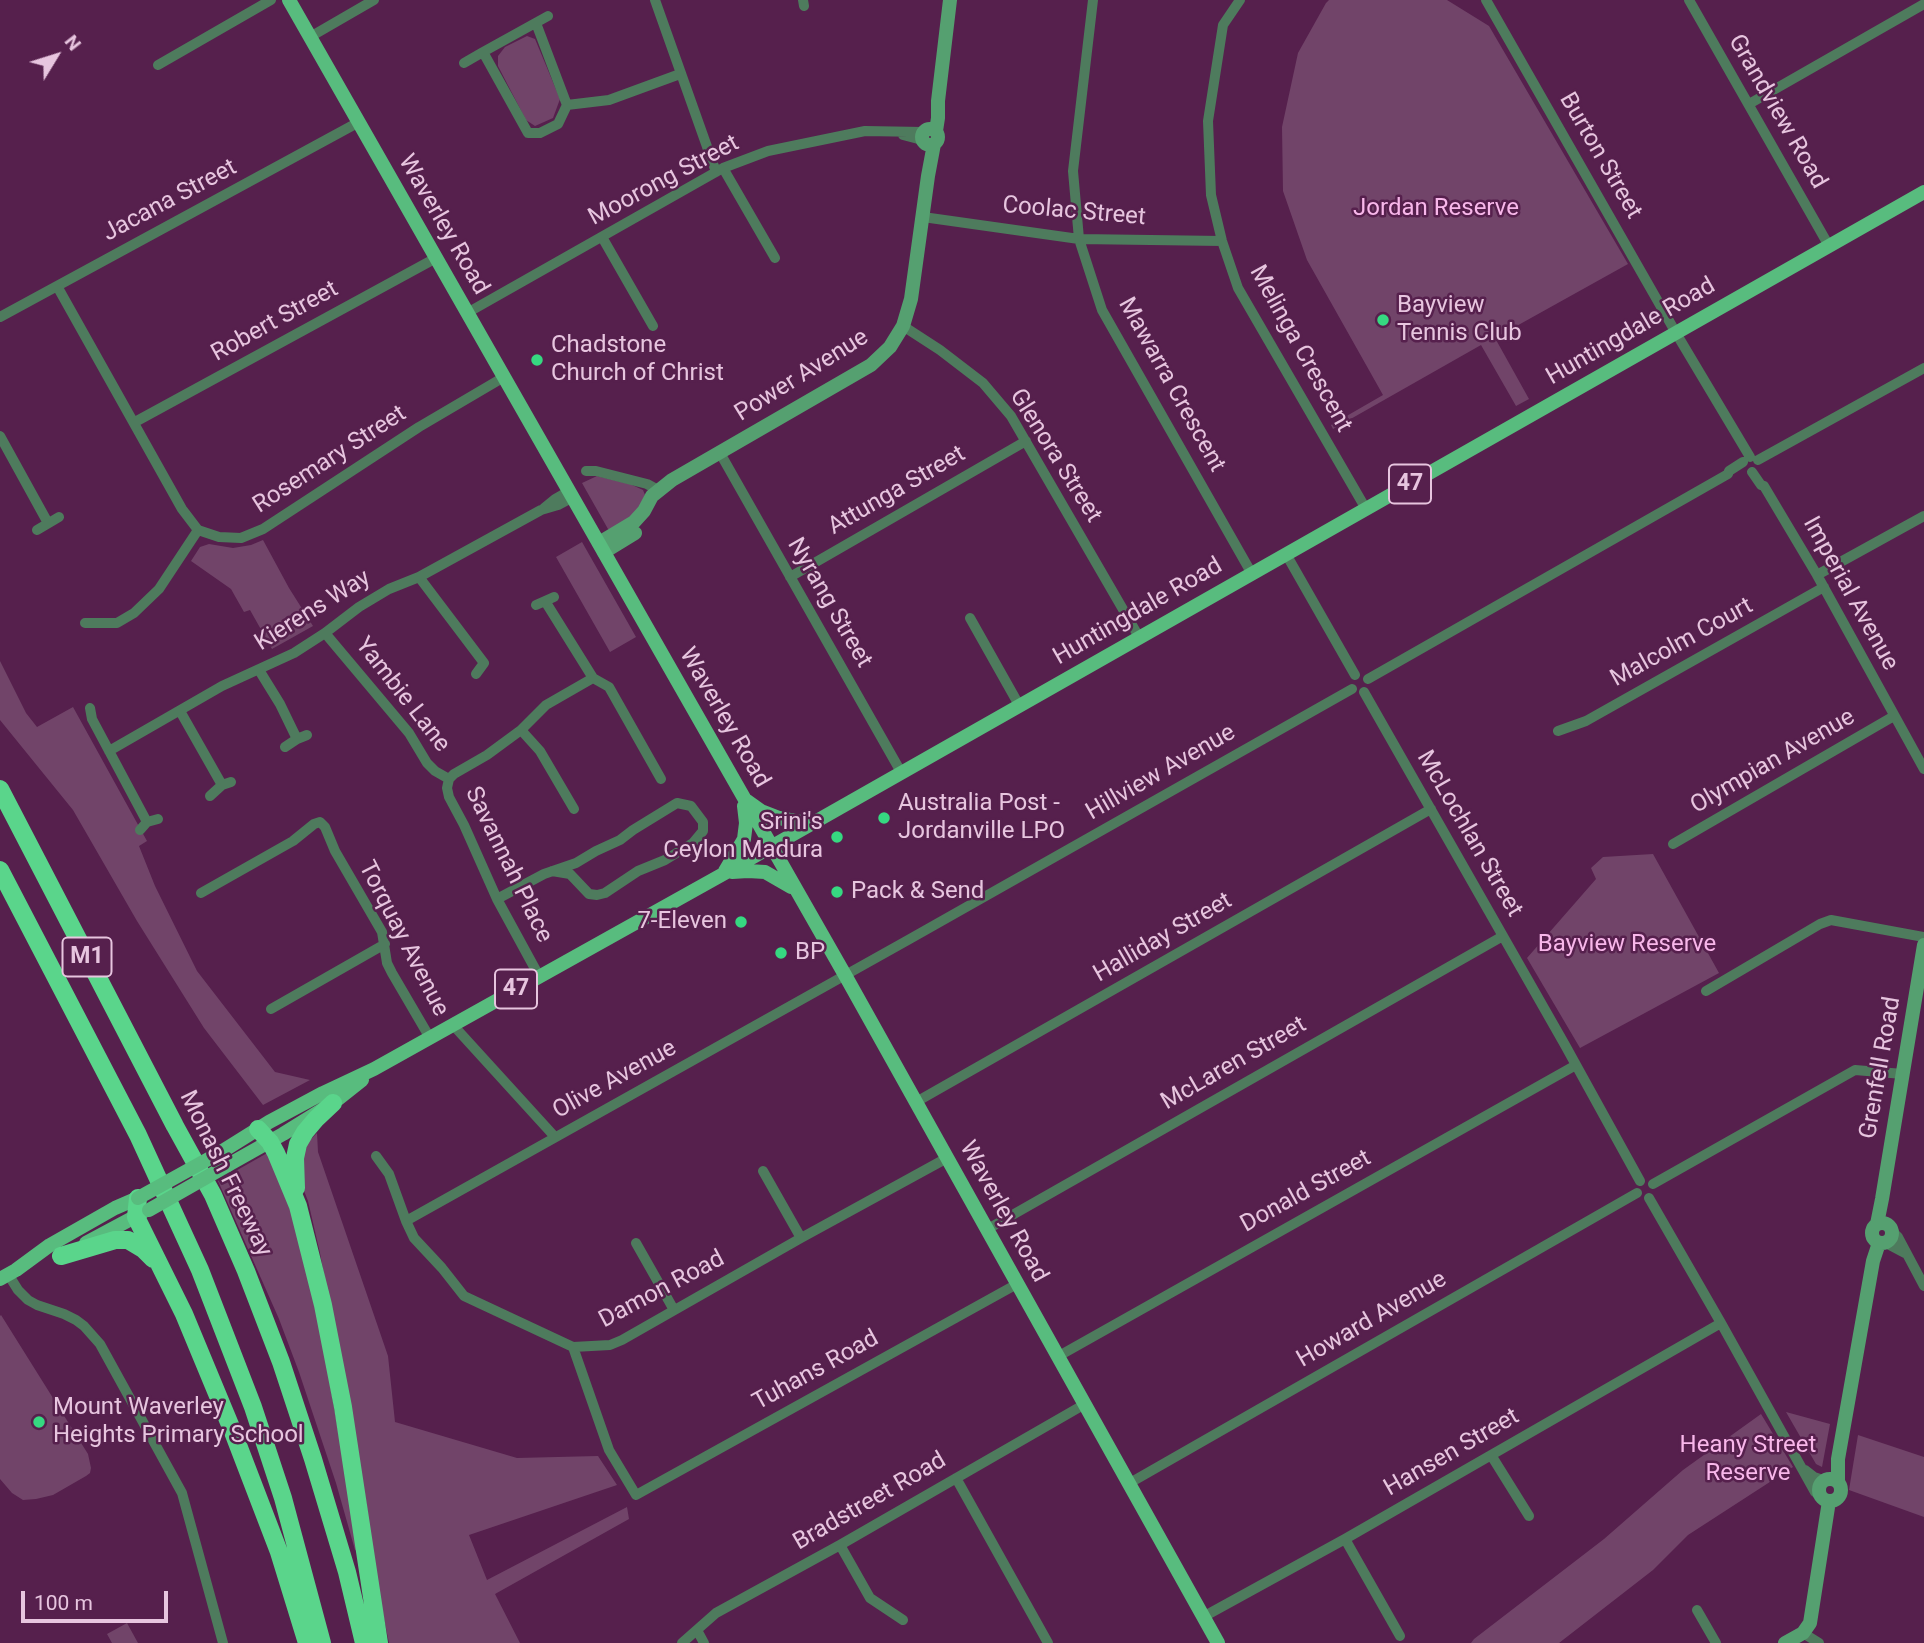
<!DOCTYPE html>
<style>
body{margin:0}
#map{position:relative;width:1924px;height:1643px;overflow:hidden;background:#56204d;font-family:Roboto,sans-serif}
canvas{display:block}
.north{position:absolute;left:21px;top:21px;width:70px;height:70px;-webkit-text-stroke:5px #56204d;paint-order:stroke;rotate:52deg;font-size:19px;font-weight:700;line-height:28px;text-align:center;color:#e7c5df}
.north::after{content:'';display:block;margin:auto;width:24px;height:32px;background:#e7c5df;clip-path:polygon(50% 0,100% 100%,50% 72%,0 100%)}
.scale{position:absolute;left:21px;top:1591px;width:147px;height:32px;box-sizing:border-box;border:4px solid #e7c5df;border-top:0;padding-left:9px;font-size:21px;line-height:24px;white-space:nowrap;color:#e7c5df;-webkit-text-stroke:5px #56204d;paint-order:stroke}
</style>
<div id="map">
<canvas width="1924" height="1643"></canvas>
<div class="north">N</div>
<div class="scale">100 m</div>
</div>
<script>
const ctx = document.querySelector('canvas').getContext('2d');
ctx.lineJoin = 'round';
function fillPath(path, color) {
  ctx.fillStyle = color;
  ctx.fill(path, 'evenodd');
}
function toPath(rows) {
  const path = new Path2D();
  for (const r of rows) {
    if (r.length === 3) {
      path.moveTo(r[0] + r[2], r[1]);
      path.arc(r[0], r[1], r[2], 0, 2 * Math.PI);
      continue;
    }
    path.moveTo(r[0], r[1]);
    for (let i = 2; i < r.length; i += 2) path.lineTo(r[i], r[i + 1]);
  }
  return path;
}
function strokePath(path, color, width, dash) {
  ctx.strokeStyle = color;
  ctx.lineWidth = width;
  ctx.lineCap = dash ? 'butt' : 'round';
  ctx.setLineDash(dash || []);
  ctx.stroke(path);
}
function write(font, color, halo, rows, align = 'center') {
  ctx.font = font + ' Roboto,sans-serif';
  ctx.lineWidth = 5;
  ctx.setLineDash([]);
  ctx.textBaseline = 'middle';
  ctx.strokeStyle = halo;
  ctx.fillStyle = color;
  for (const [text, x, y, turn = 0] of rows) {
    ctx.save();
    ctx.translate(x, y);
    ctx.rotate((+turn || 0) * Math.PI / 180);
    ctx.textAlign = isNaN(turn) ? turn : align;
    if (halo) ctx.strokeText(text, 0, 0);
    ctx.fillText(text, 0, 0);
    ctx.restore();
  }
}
const green = toPath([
 [1329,0,1447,0,1489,26,1628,264,1495,338,1529,399,1516,406,1481,345,1333,429,1331,425,1383,395,1307,260,1283,191,1282,127,1298,53,1326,3],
 [527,36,535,39,560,99,553,118,535,126,526,120,498,66,498,56,505,47],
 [597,476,630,484,643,490,645,495,638,513,612,529,608,529,582,483],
 [263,540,289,588,313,626,272,649,250,610,244,612,231,589,191,561,200,547,209,544,233,548,251,545],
 [582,542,636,637,610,652,556,557],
 [0,661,26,713,37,727,73,707,147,841,139,846,155,886,197,971,275,1072,310,1080,263,1105,204,1028,137,921,73,810,0,720],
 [1653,854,1719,973,1580,1048,1527,958,1596,879,1591,868,1603,857],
 [317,1133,318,1152,388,1356,395,1422,517,1458,598,1456,617,1485,469,1535,487,1580,627,1507,629,1519,495,1594,520,1643,389,1643,376,1579,366,1501,320,1253,308,1201,297,1173,300,1150],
 [269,1152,281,1172,313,1288,359,1549,355,1550,336,1483,299,1372,279,1319,218,1181],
 [1,1315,88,1454,91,1468,90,1473,86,1476,53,1495,36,1499,23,1500,12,1493,0,1479,0,1316],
 [1786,1412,1830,1424,1822,1467,1816,1464],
 [1761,1414,1793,1467,1688,1535,1653,1570,1559,1643,1471,1643,1474,1639,1604,1539,1683,1470],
 [1858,1435,1924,1457,1924,1517,1849,1490],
 [127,1623,138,1643,112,1643,107,1634]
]);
const street = toPath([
 [655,0,716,172],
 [803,0,804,6],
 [1093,0,1073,171,1079,239,1102,310,1252,574],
 [1240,0,1223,25,1208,121,1211,195,1222,241,1238,288,1366,509],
 [1486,0,1676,333,1750,457],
 [1689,0,1829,246],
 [536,23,567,105],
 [310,37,374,0],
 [483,52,548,16],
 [464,63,483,52,528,133,540,133,558,124,567,105],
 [158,65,271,0],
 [1749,104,1924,4],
 [567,105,609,100,680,74],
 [903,135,922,140],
 [723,168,775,258],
 [923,217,1079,239,1222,241],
 [602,237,653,326],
 [57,286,182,509,198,530,219,537,241,538,263,529,419,427,504,377],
 [467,313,723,168,768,151,865,131,923,132],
 [0,317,359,122],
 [903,326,940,350,983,383,1011,416,1139,637],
 [135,422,436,258],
 [0,436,48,523],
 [720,453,901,772],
 [1758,460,1924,368],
 [586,471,596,471,647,484,660,491],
 [1752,472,1761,485,1764,486,1817,575,1924,769],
 [544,508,555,499,569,491],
 [37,530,59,517],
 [1286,554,1355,675],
 [1817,575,1924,516],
 [419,577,484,663,476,674],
 [790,577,1026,441],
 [545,601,593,678,609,687,661,779],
 [536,605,554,597],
 [970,618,1019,705],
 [85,623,117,623,134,613,159,589,198,530],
 [325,633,409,733,427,763,435,771,449,779],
 [259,670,280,704,297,739],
 [1368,679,1728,474,1729,471,1743,462],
 [1364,692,1565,1045,1640,1181],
 [90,708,92,719,147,822],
 [180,711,222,785],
 [521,730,540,751,574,809],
 [1558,731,1586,721,1824,587],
 [285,747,297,739,307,735],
 [109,751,222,686,294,653,325,633,359,607,389,589,419,577,541,510,558,505,573,497],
 [210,796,222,785,231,782],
 [140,830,147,822,158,819],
 [1673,844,1894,716],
 [201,893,293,841,314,824,320,822,325,827,335,851,382,932,387,963,392,973,430,1038],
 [497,899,544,874,576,863,596,851,620,840,633,830,677,803,691,806,703,822,703,831,693,843,665,860,638,871,605,893,597,895,589,894,570,874,552,871],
 [539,976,497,899,464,825,449,797,447,788,449,779,454,774,487,755,521,730,546,705,593,678],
 [1706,991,1820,924,1831,920,1924,937],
 [271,1009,385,944],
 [453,1025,555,1137],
 [916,1102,1431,809],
 [376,1156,389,1174,406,1221,414,1238,442,1268,464,1296,573,1347,610,1345,622,1340,801,1238,947,1158],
 [763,1171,801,1238],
 [1653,1184,1855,1070,1903,1074],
 [1649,1198,1721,1323,1815,1492,1821,1497],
 [406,1221,908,940,1352,689],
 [986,1230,1503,936],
 [1892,1231,1898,1237,1924,1286],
 [636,1243,674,1310],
 [1886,1243,1905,1253],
 [8,1274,18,1290,28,1300,37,1305,64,1314,76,1320,84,1326,100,1344,182,1493,223,1643],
 [573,1347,609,1450,636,1495,1017,1284],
 [1057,1357,1576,1065],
 [1491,1455,1529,1516],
 [1805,1470,1814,1477,1823,1480],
 [956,1478,1048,1643],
 [1128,1484,1637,1193],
 [1345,1539,1400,1636],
 [840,1545,870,1598,903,1620],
 [1697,1610,1716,1643],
 [1203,1617,1345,1539,1721,1323],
 [697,1630,704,1643],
 [1803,1633,1819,1643],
 [682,1643,716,1613,840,1545,1085,1404]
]);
const secondary = toPath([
 [930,137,8],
 [936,131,938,118,938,101,950,0],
 [599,543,634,522,644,511,652,496,672,480,871,365,890,347,903,326,911,299,928,176,934,144],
 [604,552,635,533],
 [1882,1233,10],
 [1877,1224,1882,1199,1924,945],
 [1830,1490,11],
 [1838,1482,1838,1459,1873,1261,1879,1243],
 [1785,1643,1803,1633,1810,1623,1829,1501]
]);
const primary = toPath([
 [289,0,845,975,1218,1643],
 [747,801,761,811,779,818,811,824],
 [725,871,744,839,746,823,744,806],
 [732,872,748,871,765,872,791,887],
 [221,1152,269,1122,323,1093,374,1069,725,873,1924,192],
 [228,1165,283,1134,333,1103,362,1080],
 [86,1243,142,1213],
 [0,1279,16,1270,50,1245,115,1208,138,1198]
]);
const highway = toPath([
 [0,789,175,1126,213,1195,246,1271,281,1362,313,1459,347,1572,364,1643],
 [0,870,138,1135,200,1270,253,1407,283,1498,322,1643],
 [258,1129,270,1142,276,1153,298,1206,323,1305,343,1407,379,1643],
 [296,1188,295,1158,298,1144,305,1132,316,1119,333,1103],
 [138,1198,136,1217,184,1314,233,1432,279,1552,307,1643],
 [61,1256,115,1240,128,1240,143,1249,153,1259]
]);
const primaryBridge = toPath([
 [138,1198,221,1152],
 [149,1210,228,1165]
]);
const markers = [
 [1383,320,7,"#36d881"],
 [537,360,7,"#36d881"],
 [884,818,7,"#36d881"],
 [837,837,7,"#36d881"],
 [837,892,7,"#36d881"],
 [741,922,7,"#36d881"],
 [781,953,7,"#36d881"],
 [39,1422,7,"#36d881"]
];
const shields = [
 [1410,484,42],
 [87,957,49],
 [516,989,42]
];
const shieldNames = [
 ["47",1410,484],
 ["M1",87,957],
 ["47",516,989]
];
const streetNames = [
 ["Grandview Road",1777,112,60],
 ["Burton Street",1600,156,60],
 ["Moorong Street",664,181,-28],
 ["Jacana Street",170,201,-28],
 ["Coolac Street",1074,212,5],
 ["Waverley Road",443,225,60],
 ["Robert Street",275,322,-29],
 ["Huntingdale Road",1631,332,-30],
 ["Melinga Crescent",1300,349,61],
 ["Power Avenue",802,376,-32],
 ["Mawarra Crescent",1171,385,61],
 ["Glenora Street",1055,456,58],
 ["Rosemary Street",330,460,-33],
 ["Attunga Street",897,491,-30],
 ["Imperial Avenue",1850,594,61],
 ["Nyrang Street",829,603,60],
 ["Kierens Way",313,611,-32],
 ["Huntingdale Road",1138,612,-30],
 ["Malcolm Court",1682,643,-29],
 ["Yambie Lane",402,695,52],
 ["Waverley Road",724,718,60],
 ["Olympian Avenue",1773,762,-30],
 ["Hillview Avenue",1161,773,-30],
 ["McLochlan Street",1469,834,60],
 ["Savannah Place",508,865,64],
 ["Halliday Street",1163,938,-30],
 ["Torquay Avenue",403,939,63],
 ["McLaren Street",1234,1064,-30],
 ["Grenfell Road",1881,1068,-80],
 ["Olive Avenue",615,1080,-29],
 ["Monash Freeway",225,1174,64],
 ["Donald Street",1306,1192,-29],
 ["Waverley Road",1003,1212,61],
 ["Damon Road",662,1290,-28],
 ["Howard Avenue",1372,1320,-30],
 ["Tuhans Road",816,1371,-29],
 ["Hansen Street",1452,1453,-30],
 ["Bradstreet Road",870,1502,-30]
];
const parkNames = [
 ["Jordan Reserve",1436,209],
 ["Bayview Reserve",1627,945],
 ["Heany Street",1748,1446],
 ["Reserve",1748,1474]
];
const poiNames = [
 ["Bayview",1397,306],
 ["Tennis Club",1397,334],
 ["Chadstone",551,346],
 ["Church of Christ",551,374],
 ["Australia Post -",898,804],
 ["Jordanville LPO",898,832],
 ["Srini's",823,823,"right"],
 ["Ceylon Madura",823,851,"right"],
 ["Pack & Send",851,892],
 ["7-Eleven",727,922,"right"],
 ["BP",795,953],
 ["Mount Waverley",53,1408],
 ["Heights Primary School",53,1436]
];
fillPath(green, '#714469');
strokePath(street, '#4e7b5d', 10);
strokePath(secondary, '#55a070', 14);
strokePath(primary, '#58bc7e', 14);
strokePath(highway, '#5ad58b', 18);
strokePath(primaryBridge, '#58bc7e', 14);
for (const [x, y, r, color] of markers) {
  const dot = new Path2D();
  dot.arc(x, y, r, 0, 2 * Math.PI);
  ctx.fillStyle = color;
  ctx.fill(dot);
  strokePath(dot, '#56204d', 2.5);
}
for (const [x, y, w] of shields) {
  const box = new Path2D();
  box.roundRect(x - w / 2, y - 19.5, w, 39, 5);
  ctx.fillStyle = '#56204d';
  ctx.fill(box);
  strokePath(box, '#e7c5df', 2);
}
write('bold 23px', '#e7c5df', null, shieldNames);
write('24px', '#e7c5df', '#56204d', streetNames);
write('24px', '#f8b7ea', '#56204d', parkNames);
write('24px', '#e7c5df', '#56204d', poiNames, 'left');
</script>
